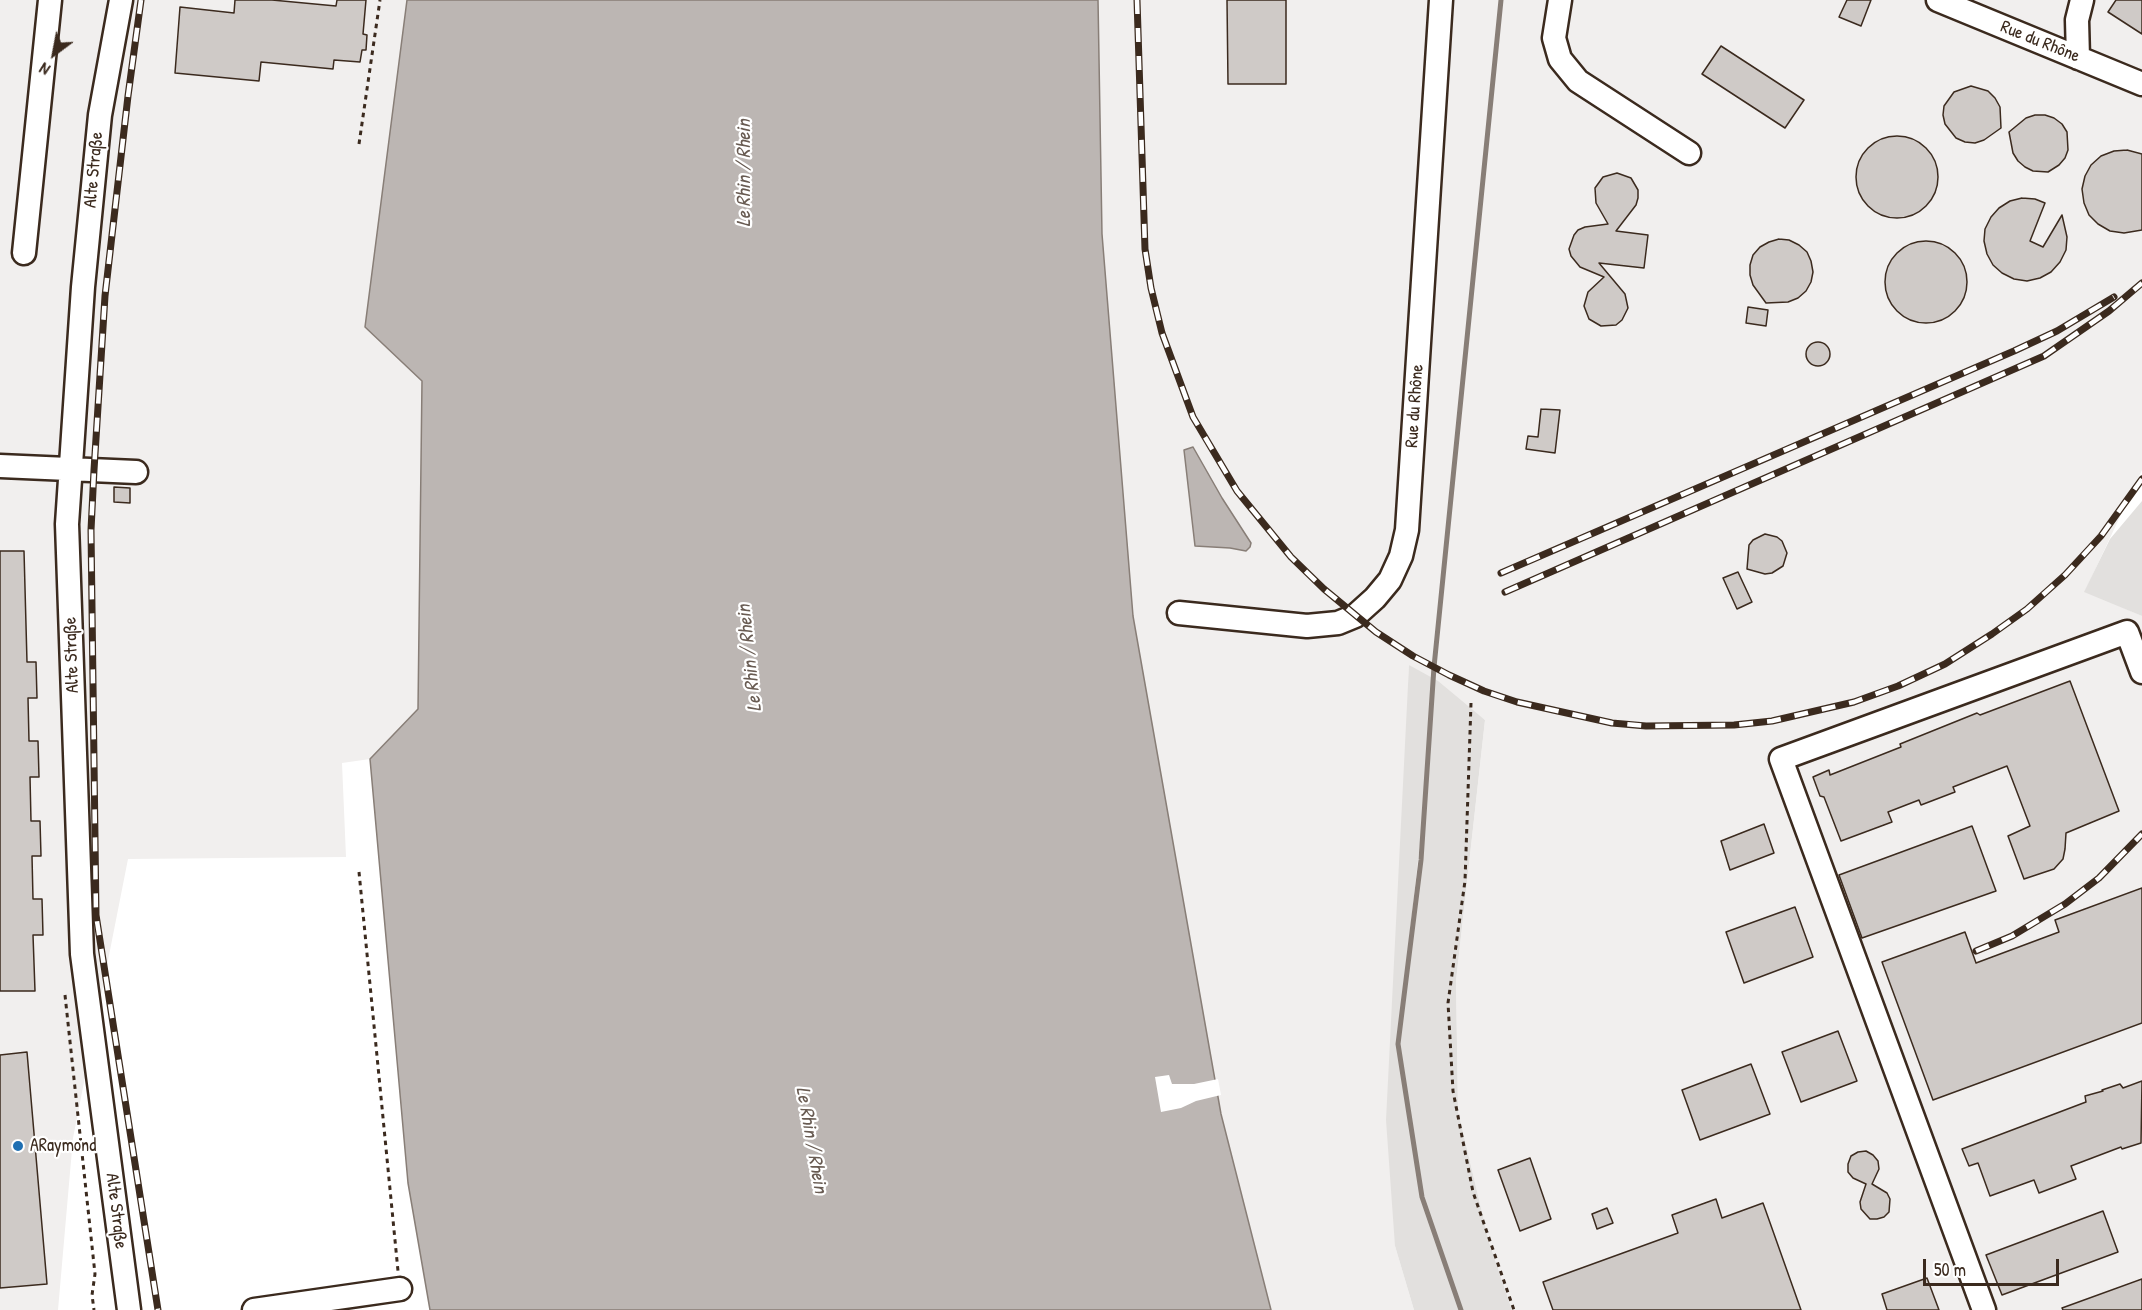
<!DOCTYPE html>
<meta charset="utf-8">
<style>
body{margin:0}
#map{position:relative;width:2142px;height:1310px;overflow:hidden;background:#fff;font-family:"Patrick Hand",sans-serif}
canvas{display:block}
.north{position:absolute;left:24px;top:24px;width:60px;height:60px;-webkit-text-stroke:4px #fff;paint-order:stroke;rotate:212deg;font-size:16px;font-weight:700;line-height:24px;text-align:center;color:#3b2a1e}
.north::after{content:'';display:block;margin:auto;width:21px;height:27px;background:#3b2a1e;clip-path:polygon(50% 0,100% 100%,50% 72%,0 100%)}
.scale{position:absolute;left:1923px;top:1259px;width:136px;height:27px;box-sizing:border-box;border:3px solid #3b2a1e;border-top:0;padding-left:8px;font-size:18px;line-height:21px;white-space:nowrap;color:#3b2a1e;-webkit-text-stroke:4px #fff;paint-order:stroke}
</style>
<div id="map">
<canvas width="2142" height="1310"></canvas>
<div class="north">N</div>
<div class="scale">50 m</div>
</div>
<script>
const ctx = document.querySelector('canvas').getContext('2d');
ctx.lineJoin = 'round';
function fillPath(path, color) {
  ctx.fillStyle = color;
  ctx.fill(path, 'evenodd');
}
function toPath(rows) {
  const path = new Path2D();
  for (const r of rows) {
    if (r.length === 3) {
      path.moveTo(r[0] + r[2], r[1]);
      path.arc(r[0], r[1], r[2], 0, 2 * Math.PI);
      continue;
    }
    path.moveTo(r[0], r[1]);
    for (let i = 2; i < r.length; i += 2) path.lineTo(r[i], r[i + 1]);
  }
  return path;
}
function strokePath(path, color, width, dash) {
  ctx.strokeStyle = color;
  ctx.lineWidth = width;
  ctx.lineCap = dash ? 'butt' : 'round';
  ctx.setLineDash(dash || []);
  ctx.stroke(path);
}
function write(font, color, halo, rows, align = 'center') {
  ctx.font = font + ' "Patrick Hand",sans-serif';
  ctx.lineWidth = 4.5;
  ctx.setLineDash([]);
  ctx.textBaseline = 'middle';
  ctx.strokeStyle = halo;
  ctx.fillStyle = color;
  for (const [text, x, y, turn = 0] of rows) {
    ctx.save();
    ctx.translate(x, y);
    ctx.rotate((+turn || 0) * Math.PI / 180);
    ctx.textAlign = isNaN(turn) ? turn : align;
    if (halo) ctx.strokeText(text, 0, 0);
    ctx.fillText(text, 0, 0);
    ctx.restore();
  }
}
const built = toPath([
 [0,0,407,0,365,327,422,381,418,709,370,759,342,763,346,857,128,859,73,1138,58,1310,0,1310],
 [1098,0,2142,0,2142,470,2085,591,2142,616,2142,1310,1512,1310,1489,1242,1458,1111,1456,981,1485,720,1409,665,1395,1246,1414,1310,1271,1310,1221,1114,1133,616,1102,234]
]);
const green = toPath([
 [2142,501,2142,616,2084,592,2110,539],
 [1409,665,1438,681,1485,720,1456,981,1458,1111,1489,1242,1512,1310,1414,1310,1395,1246,1386,1120],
 [1431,747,1421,860,1406,976,1405,975]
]);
const water = toPath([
 [407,0,1098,0,1102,234,1133,616,1221,1114,1271,1310,430,1310,408,1183,370,759,418,709,422,381,365,327,407,0],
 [1193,447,1222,498,1251,543,1250,547,1246,551,1230,548,1195,546,1184,450,1193,447]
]);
const pier = toPath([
 [1169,1075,1172,1084,1194,1084,1218,1079,1221,1095,1196,1101,1181,1108,1161,1112,1155,1077]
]);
const stream = toPath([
 [1461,1310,1422,1197,1398,1044,1421,860,1434,667,1501,0]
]);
const building = toPath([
 [235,0,272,0,336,6,337,0,366,0,363,34,367,35,366,50,362,50,360,62,334,60,333,69,261,62,259,81,175,73,180,7,234,13,235,0],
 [1227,0,1286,0,1286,84,1228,84,1227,0],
 [1847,0,1871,0,1861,26,1839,17,1847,0],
 [2116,0,2142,0,2142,34,2108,12,2116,0],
 [1721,46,1804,100,1785,128,1702,74,1721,46],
 [1971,86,1988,91,1995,98,2000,107,2001,128,1984,140,1975,143,1965,142,1956,138,1945,124,1943,115,1944,106,1954,92,1971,86],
 [2035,115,2045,115,2054,118,2062,124,2067,132,2068,150,2065,158,2059,165,2048,172,2033,171,2025,167,2018,161,2013,153,2009,132,2026,118,2035,115],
 [1897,177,41],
 [2127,150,2142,154,2142,230,2124,233,2110,231,2098,224,2089,215,2084,203,2082,189,2085,176,2091,165,2101,156,2114,151,2127,150],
 [1617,173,1631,178,1638,190,1638,198,1636,205,1616,231,1648,235,1644,268,1599,263,1625,294,1628,308,1622,320,1616,325,1601,326,1589,319,1584,306,1588,292,1604,277,1580,267,1571,256,1569,249,1574,235,1578,230,1585,227,1608,224,1596,203,1595,188,1603,177,1617,173],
 [2022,198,2035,199,2045,203,2030,241,2043,247,2062,215,2067,237,2066,250,2060,262,2051,272,2040,278,2027,281,2014,279,2002,273,1993,265,1987,254,1984,241,1985,229,1991,217,1999,208,2010,201,2022,198],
 [1779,239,1789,240,1799,245,1807,252,1811,261,1813,272,1811,282,1806,291,1798,298,1788,302,1766,303,1753,285,1750,275,1750,265,1753,255,1760,247,1769,242,1779,239],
 [1926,282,41],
 [1748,307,1768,310,1766,326,1746,323,1748,307],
 [1818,354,12],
 [1541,409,1560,410,1555,453,1526,449,1528,436,1538,437,1541,409],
 [114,487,130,488,130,503,114,502,114,487],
 [1765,534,1777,537,1782,541,1787,553,1783,566,1772,573,1765,574,1747,569,1749,545,1753,540,1765,534],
 [0,551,24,551,27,662,36,662,37,698,28,698,29,741,38,741,39,777,30,777,31,821,40,821,41,856,32,856,33,899,42,899,43,935,33,935,35,991,0,991,0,551],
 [1738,572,1752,602,1737,609,1723,578,1738,572],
 [2070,681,2119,811,2066,833,2065,849,2063,859,2054,869,2024,879,2008,836,2030,826,2007,766,1953,787,1955,792,1921,805,1919,800,1888,812,1892,822,1841,841,1824,797,1820,796,1813,777,1829,770,1830,775,1901,747,1900,744,1977,713,1980,715,2070,681],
 [1764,824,1774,853,1730,870,1721,841,1764,824],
 [1972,826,1996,891,1862,938,1839,875,1972,826],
 [2142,888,2142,1023,1933,1100,1882,962,1965,932,1976,963,2059,932,2055,920,2142,888],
 [1795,907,1813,957,1744,983,1726,932,1795,907],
 [1838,1031,1857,1081,1801,1102,1782,1052,1838,1031],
 [27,1052,47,1284,0,1288,0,1055,27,1052],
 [1751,1064,1770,1114,1700,1140,1682,1090,1751,1064],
 [2142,1081,2141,1143,2122,1149,2121,1147,2071,1166,2076,1179,2039,1193,2034,1180,1990,1196,1978,1163,1969,1166,1962,1149,2086,1102,2085,1096,2103,1091,2102,1090,2120,1084,2123,1088,2142,1081],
 [1866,1151,1873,1155,1878,1161,1879,1169,1872,1184,1887,1193,1890,1199,1889,1212,1884,1217,1877,1219,1870,1219,1861,1209,1860,1202,1866,1184,1853,1178,1848,1172,1848,1164,1851,1156,1858,1152,1866,1151],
 [1530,1158,1551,1219,1520,1231,1498,1170,1530,1158],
 [1716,1199,1722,1218,1763,1203,1801,1310,1553,1310,1543,1282,1678,1233,1672,1215,1716,1199],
 [1607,1208,1613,1223,1597,1229,1592,1214,1607,1208],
 [2103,1211,2118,1252,2002,1295,1986,1255,2103,1211],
 [1927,1278,1939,1310,1887,1310,1882,1294,1927,1278],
 [2142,1279,2142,1310,2063,1310,2062,1308,2142,1279]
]);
const path = toPath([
 [359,144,380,0],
 [1471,703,1465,881,1448,1003,1453,1091,1473,1192,1514,1310],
 [359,872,398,1271],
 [65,995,95,1274,92,1295,94,1310]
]);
const minor = toPath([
 [121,0,100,115,83,287,67,524,82,954,129,1310],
 [1560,0,1554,38,1560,59,1578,81,1689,153],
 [1938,0,2142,84],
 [2078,58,2077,20,2082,0],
 [24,253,50,0],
 [0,466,136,472],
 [1179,613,1307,626,1338,623,1355,616,1375,598,1390,580,1401,556,1407,530,1441,0],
 [254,1310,400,1289],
 [1984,1310,1781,759,2127,632,2142,672]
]);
const rail = toPath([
 [141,0,128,96,105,296,94,470,91,530,96,915,158,1310],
 [1137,0,1145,249,1151,288,1162,333,1193,417,1237,491,1291,557,1324,589,1376,632,1413,656,1449,675,1484,691,1517,702,1612,723,1646,726,1734,725,1772,721,1854,702,1898,686,1945,664,1992,634,2027,609,2065,575,2101,536,2142,479],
 [1501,573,2014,351,2057,331,2114,297],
 [1505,592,2044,356,2109,311,2142,283],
 [1976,951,2012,936,2065,904,2099,878,2142,834]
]);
const markers = [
 [18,1146,6,"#1f6fb2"]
];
const streetNames = [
 ["Rue du Rhône",2040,42,22],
 ["Alte Straße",94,170,-85],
 ["Rue du Rhône",1415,406,-86],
 ["Alte Straße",72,655,-92],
 ["Alte Straße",116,1211,83]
];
const poiNames = [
 ["ARaymond",30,1146]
];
const waterNames = [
 ["Le Rhin / Rhein",745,173,-90],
 ["Le Rhin / Rhein",750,658,-96],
 ["Le Rhin / Rhein",811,1140,80]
];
fillPath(built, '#f1efee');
fillPath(green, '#e2e0de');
fillPath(water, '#bcb6b3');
strokePath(water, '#887e77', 1.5);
fillPath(pier, '#fff');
strokePath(stream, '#887e77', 5);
fillPath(building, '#cfcac7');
strokePath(building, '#3b2a1e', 1.5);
strokePath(minor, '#3b2a1e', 27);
strokePath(path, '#3b2a1e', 3, [4.5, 4.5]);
strokePath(minor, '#fff', 22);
strokePath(rail, '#3b2a1e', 7);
strokePath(rail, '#fff', 4.5, [14]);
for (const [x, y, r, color] of markers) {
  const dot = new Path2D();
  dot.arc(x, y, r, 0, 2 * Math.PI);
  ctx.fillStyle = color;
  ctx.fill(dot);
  strokePath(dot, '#fff', 2);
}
write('18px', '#3b2a1e', '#fff', streetNames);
write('18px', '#3b2a1e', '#fff', poiNames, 'left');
write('italic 20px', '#685b52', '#fff', waterNames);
</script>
